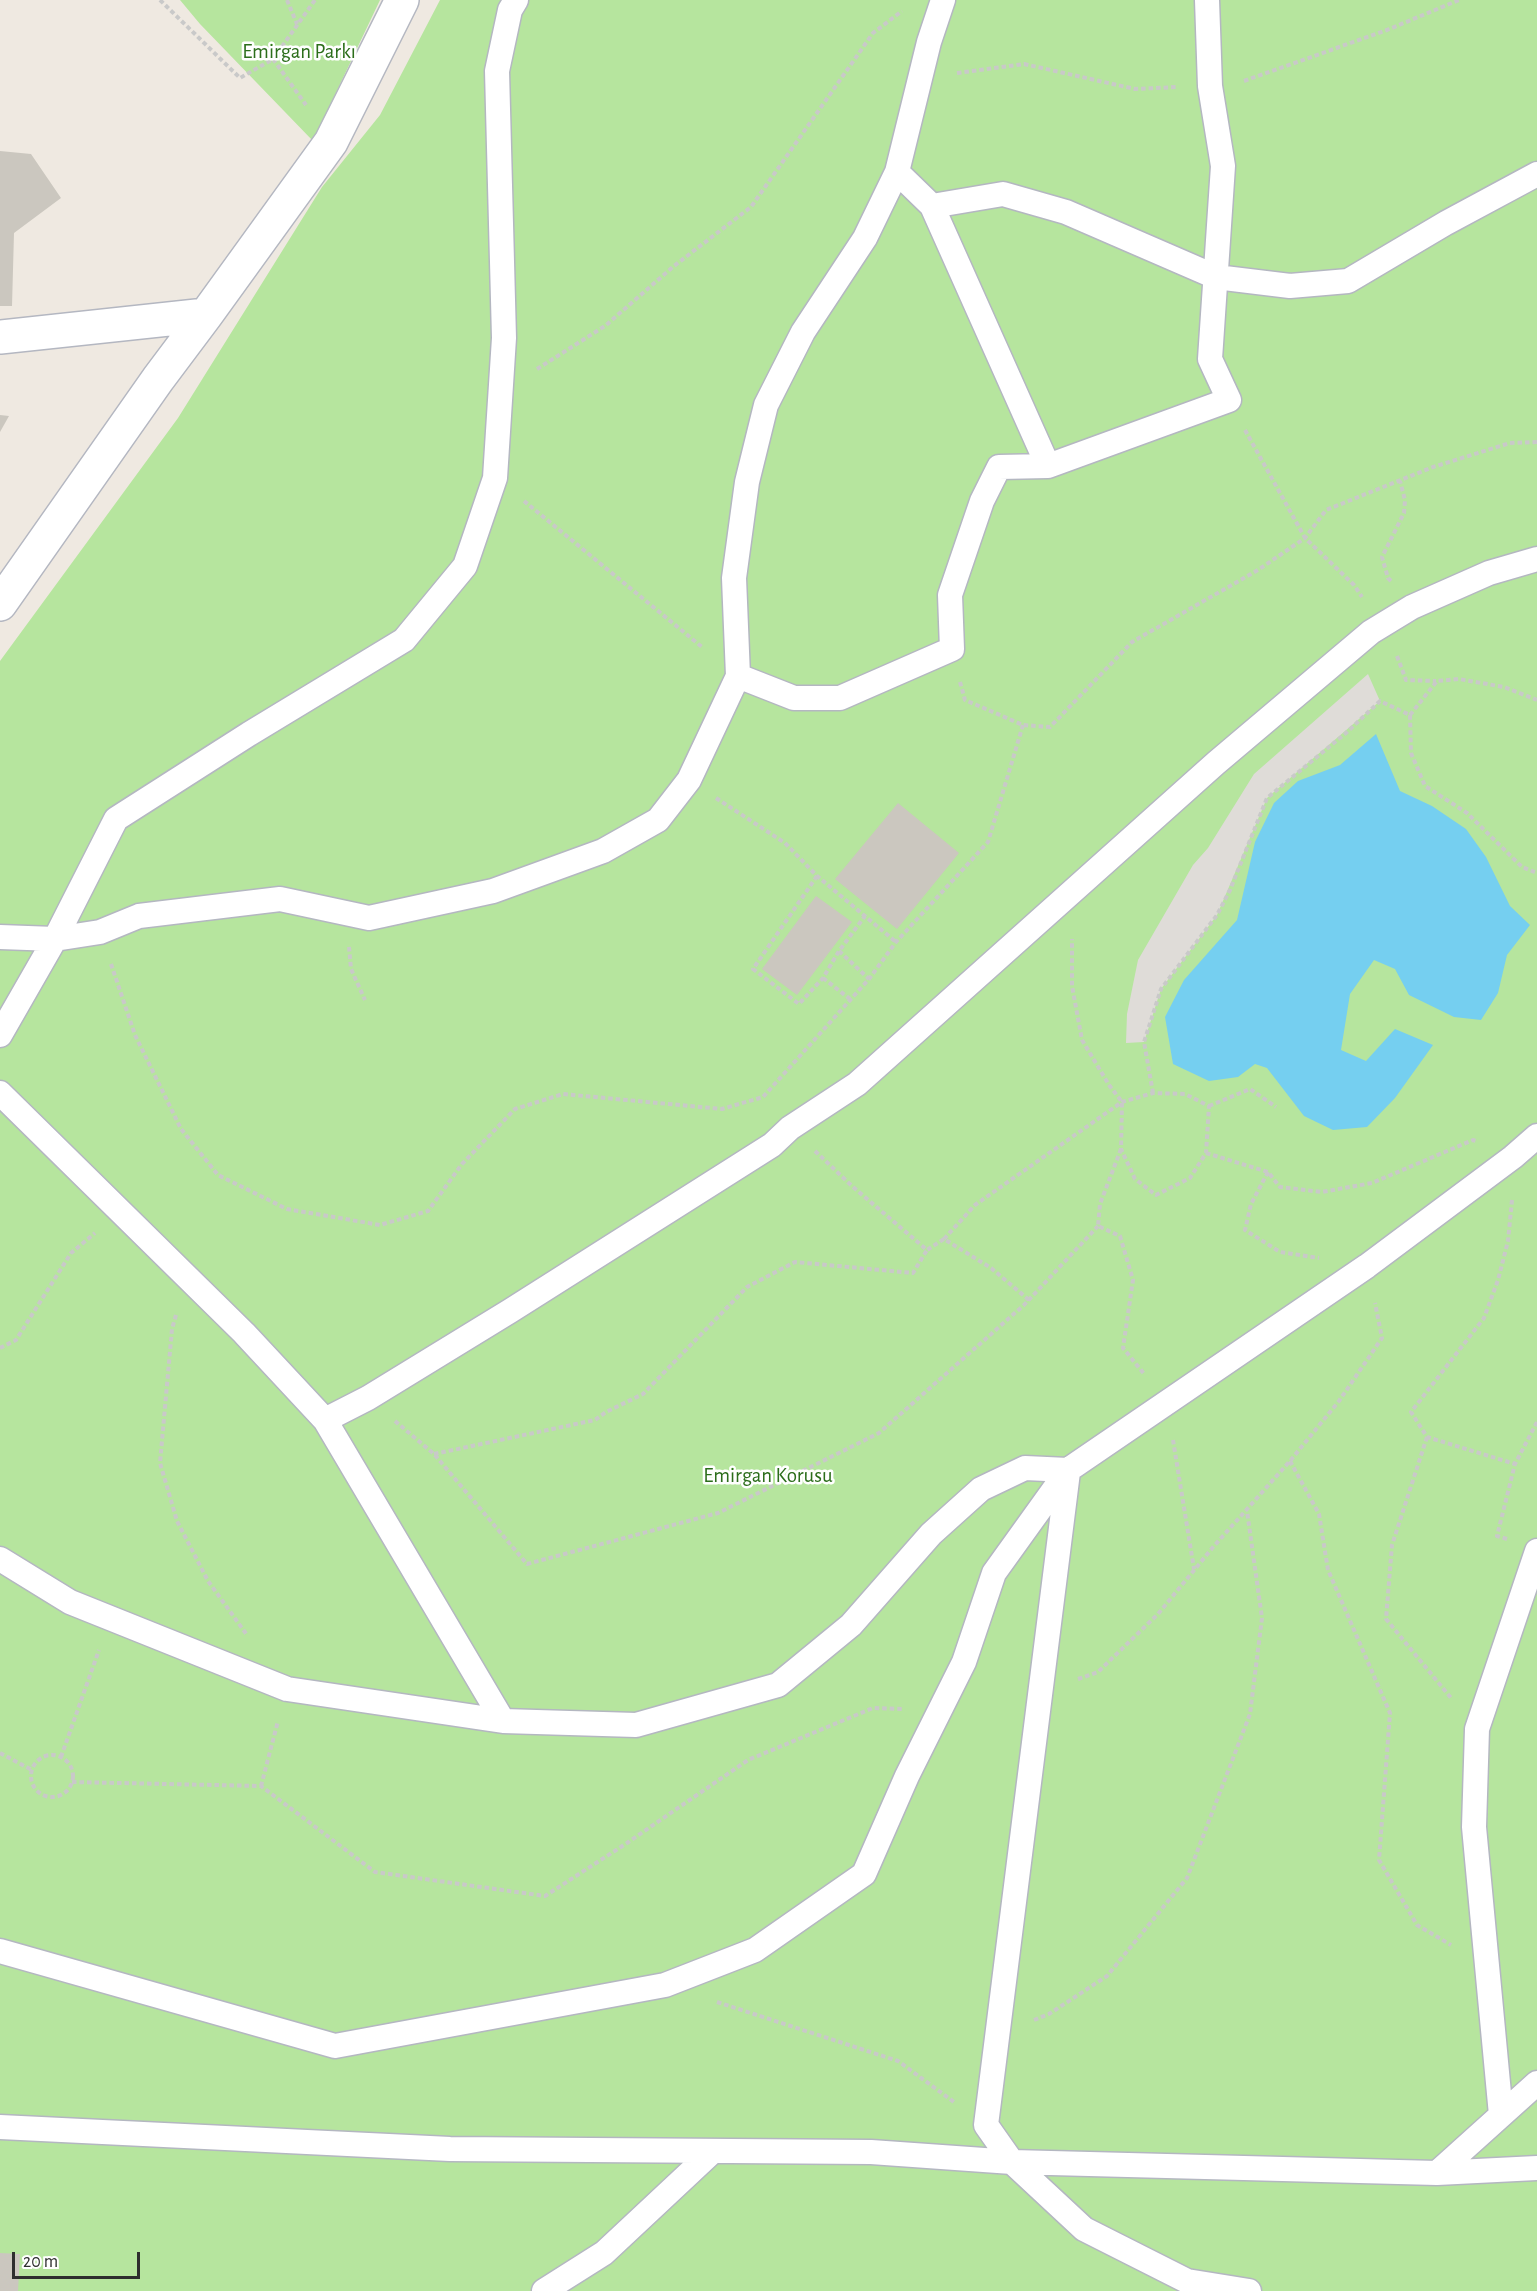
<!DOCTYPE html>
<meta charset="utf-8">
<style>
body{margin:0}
#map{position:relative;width:1537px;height:2291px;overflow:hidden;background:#efe9e1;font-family:"Alegreya Sans",sans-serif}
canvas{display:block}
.scale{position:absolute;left:12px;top:2252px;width:128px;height:27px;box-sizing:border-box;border:3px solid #2e2e2e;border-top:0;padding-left:8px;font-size:18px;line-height:21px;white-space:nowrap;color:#2e2e2e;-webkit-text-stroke:4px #fff;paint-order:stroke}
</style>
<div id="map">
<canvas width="1537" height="2291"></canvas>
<div class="scale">20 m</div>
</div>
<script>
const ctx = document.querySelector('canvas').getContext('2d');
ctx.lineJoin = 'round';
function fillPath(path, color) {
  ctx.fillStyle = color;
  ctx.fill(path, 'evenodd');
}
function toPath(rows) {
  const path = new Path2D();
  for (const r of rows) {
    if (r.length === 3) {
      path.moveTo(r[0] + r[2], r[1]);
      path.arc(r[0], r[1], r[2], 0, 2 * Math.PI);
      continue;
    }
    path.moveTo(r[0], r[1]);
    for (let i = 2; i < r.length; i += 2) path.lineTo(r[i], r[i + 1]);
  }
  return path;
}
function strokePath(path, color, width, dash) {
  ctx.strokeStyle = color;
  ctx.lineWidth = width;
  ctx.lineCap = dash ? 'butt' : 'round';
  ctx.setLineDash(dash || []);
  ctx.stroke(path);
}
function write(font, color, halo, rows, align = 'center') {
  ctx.font = font + ' "Alegreya Sans",sans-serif';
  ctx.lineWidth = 5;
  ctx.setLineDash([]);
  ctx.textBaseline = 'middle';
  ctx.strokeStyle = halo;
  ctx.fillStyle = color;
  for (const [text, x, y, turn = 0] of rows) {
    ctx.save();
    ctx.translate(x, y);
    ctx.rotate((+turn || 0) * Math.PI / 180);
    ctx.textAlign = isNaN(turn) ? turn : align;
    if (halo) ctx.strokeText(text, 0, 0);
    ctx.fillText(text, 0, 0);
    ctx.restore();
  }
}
const green = toPath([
 [180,0,380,0,313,141,200,24],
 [440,0,1537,0,1537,2291,0,2291,0,661,178,418,322,187,380,115]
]);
const plaza = toPath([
 [1368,674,1380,701,1267,798,1217,915,1161,989,1144,1042,1126,1043,1127,1014,1138,960,1193,865,1208,848,1254,774]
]);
const water = toPath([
 [1376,734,1400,791,1432,806,1466,829,1486,857,1510,906,1530,925,1507,955,1498,993,1481,1020,1454,1017,1409,995,1395,969,1374,960,1350,994,1341,1050,1366,1061,1395,1029,1433,1045,1395,1098,1367,1127,1333,1130,1304,1116,1267,1068,1255,1064,1238,1077,1209,1081,1173,1064,1165,1017,1184,980,1237,920,1255,842,1274,803,1298,781,1340,765]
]);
const building = toPath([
 [0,151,31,154,61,198,14,233,12,306,0,306],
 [0,415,9,416,0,432],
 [898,803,959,853,897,929,835,879],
 [816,896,852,922,797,995,762,969],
 [0,2253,20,2254,18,2291,0,2291]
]);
const path = toPath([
 [160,0,240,78,273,59,315,0],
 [287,0,297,24],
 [273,59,306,105],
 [957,73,1024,64,1135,89,1177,87],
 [1244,81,1387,30,1459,0],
 [537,369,605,326,674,266,751,207,873,33,902,11],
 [1245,430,1305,538,1354,585,1362,597],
 [524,501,702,647],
 [1391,581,1388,578,1382,557,1404,513,1405,500,1400,481],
 [1397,656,1406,680,1436,681],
 [960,682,965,700,1023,725,1050,727,1132,642,1258,570,1305,538,1326,510,1433,467,1510,443,1537,442],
 [1410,715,1437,681,1459,679,1504,687,1537,700],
 [716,798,785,843,817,876,896,942],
 [817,876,753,969,799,1004,823,978,839,951,865,916],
 [349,947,351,969,365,1000],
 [839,951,869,979],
 [111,964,135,1035,181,1129,218,1175,287,1209,380,1225,428,1211,462,1164,515,1109,563,1094,722,1109,763,1097,869,979,896,942,988,842,1023,725],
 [823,978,850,999],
 [1153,1093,1144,1042,1161,989,1217,915,1230,890,1267,798,1346,733,1380,701,1410,715,1411,753,1425,786,1467,813,1522,867,1537,873],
 [1209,1106,1250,1089,1276,1107],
 [1121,1149,1100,1204,1098,1226,1120,1236,1133,1280,1123,1348,1145,1375],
 [815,1151,853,1187,927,1250,944,1239,991,1268,1029,1300],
 [1206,1153,1268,1172,1280,1187,1322,1192,1372,1183,1473,1140,1476,1141],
 [1268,1172,1251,1204,1245,1230,1280,1252,1319,1258],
 [1512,1200,1508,1241,1498,1280,1484,1318,1411,1412,1427,1437,1515,1464],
 [944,1239,975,1205,1122,1102,1153,1093,1185,1094,1209,1106,1206,1153,1190,1178,1156,1195,1135,1179,1121,1149,1122,1102,1109,1085,1082,1040,1072,986,1072,939],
 [176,1315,172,1329,160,1463,177,1521,208,1581,247,1635],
 [0,1348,16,1340,71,1253,95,1233],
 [395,1421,434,1454,527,1564,718,1513,879,1433,1024,1305,1098,1226],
 [1427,1437,1392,1545,1386,1619,1451,1698],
 [1173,1440,1194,1569],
 [434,1454,595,1420,606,1412,643,1394,747,1287,795,1262,913,1273,927,1250],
 [1290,1461,1319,1514,1328,1570,1390,1713,1379,1860,1417,1925,1451,1945],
 [1507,1539,1497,1536,1515,1464,1537,1422],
 [1078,1679,1098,1672,1158,1614,1214,1546,1290,1461,1339,1401,1382,1338,1375,1303],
 [0,1753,32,1770],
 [52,1776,21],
 [61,1757,99,1650],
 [72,1782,261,1786,375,1872,545,1896,627,1843,748,1760,873,1708,903,1709],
 [261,1786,278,1721],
 [717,2002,898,2061,954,2102],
 [1034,2020,1049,2014,1107,1976,1187,1878,1250,1714,1262,1618,1247,1511]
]);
const service = toPath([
 [897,172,932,206,1048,466],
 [932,206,1003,194,1066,212,1216,277,1290,286,1348,281,1446,223,1537,174],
 [738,676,794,698,840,698,952,649,950,595,982,501,999,467,1048,466,1229,400,1210,359,1223,166,1210,86,1207,0],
 [0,937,55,939,100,932,139,916,280,899,369,918,493,891,603,851,658,820,689,780,738,676,734,578,747,482,766,405,803,332,865,238,897,172,929,42,943,0],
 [0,1035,55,939,116,819,249,734,404,640,465,566,495,478,504,338,497,71,510,10,516,0],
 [0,1093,244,1333,325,1420,503,1721],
 [325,1420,368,1398,510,1311,772,1145,790,1128,857,1084,1216,763,1371,632,1412,607,1489,573,1537,559],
 [1068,1472,986,2125,1012,2162,1084,2229,1187,2281,1249,2291],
 [0,1559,70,1602,287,1689,503,1721,636,1725,778,1685,851,1625,931,1534,981,1489,1025,1468,1068,1470],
 [0,1951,335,2046,665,1985,755,1950,864,1874,907,1776,964,1662,994,1573,1068,1470,1367,1266,1513,1157,1537,1136],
 [1501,2115,1474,1827,1477,1729,1537,1551],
 [0,2127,450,2149,871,2152,1012,2162,1437,2173,1537,2168],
 [1437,2173,1537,2083],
 [544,2291,604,2253,712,2152]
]);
const minor = toPath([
 [0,337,206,315,331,142,402,0],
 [0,604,158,379,206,315]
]);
const parkNames = [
 ["Emirgan Parkı",299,52],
 ["Emirgan Korusu",768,1476]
];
fillPath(green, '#b6e59e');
fillPath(plaza, '#dfdcd8');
fillPath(water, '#75cff0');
fillPath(building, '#cbc7bf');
strokePath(service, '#b4b7c1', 27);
strokePath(minor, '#b4b7c1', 36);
strokePath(path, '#c9c9c9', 4, [4.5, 3]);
strokePath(service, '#fff', 24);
strokePath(minor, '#fff', 33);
write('21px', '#2c6e1b', '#fff', parkNames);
</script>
